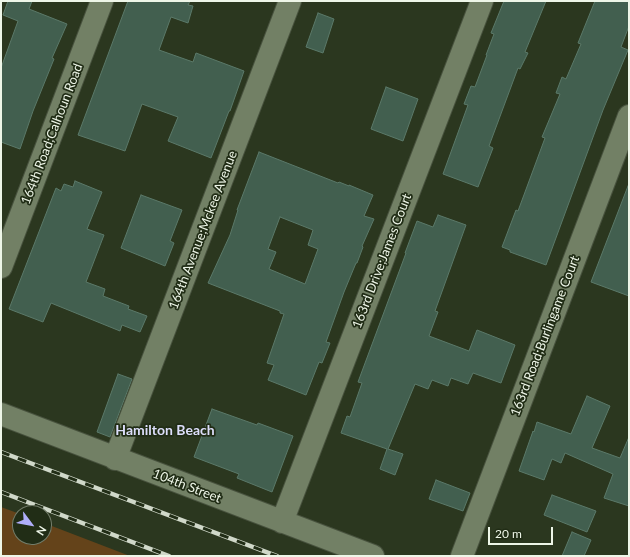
<!DOCTYPE html>
<style>
body{margin:0}
#map{position:relative;width:630px;height:557px;overflow:hidden;background:#2b371f;font-family:Lato,sans-serif}
canvas{display:block}
.frame{position:absolute;inset:0;border:2px solid #eef6e8;pointer-events:none}
.north{position:absolute;left:12px;top:505px;width:40px;height:40px;box-sizing:border-box;background:#212d16;border:1px solid #737d6a;border-radius:50%;rotate:122deg;font-size:11px;font-weight:700;line-height:16px;text-align:center;color:#eef6e8}
.north::after{content:'';display:block;margin:auto;width:14px;height:18px;background:#afaefa;clip-path:polygon(50% 0,100% 100%,50% 72%,0 100%)}
.scale{position:absolute;left:488px;top:527px;width:65px;height:18px;box-sizing:border-box;border:2px solid #eef6e8;border-top:0;padding-left:5px;font-size:12px;line-height:14px;white-space:nowrap;color:#eef6e8;-webkit-text-stroke:3px #212d16;paint-order:stroke}
</style>
<div id="map">
<canvas width="630" height="557"></canvas>
<div class="frame"></div>
<div class="north">N</div>
<div class="scale">20 m</div>
</div>
<script>
const ctx = document.querySelector('canvas').getContext('2d');
ctx.lineJoin = 'round';
function fillPath(path, color) {
  ctx.fillStyle = color;
  ctx.fill(path, 'evenodd');
}
function toPath(rows) {
  const path = new Path2D();
  for (const r of rows) {
    path.moveTo(r[0], r[1]);
    for (let i = 2; i < r.length; i += 2) path.lineTo(r[i], r[i + 1]);
  }
  return path;
}
function strokePath(path, color, width, dash) {
  ctx.strokeStyle = color;
  ctx.lineWidth = width;
  ctx.lineCap = dash ? 'butt' : 'round';
  ctx.setLineDash(dash || []);
  ctx.stroke(path);
}
function write(font, color, halo, rows, align = 'center') {
  ctx.font = font + ' Lato,sans-serif';
  ctx.lineWidth = 3.5;
  ctx.setLineDash([]);
  ctx.textBaseline = 'middle';
  ctx.strokeStyle = halo;
  ctx.fillStyle = color;
  for (const [text, x, y, turn = 0] of rows) {
    ctx.save();
    ctx.translate(x, y);
    ctx.rotate((+turn || 0) * Math.PI / 180);
    ctx.textAlign = isNaN(turn) ? turn : align;
    if (halo) ctx.strokeText(text, 0, 0);
    ctx.fillText(text, 0, 0);
    ctx.restore();
  }
}
const green = toPath([
 [1,507,20,514,20,537,44,537,44,523,130,556,1,556]
]);
const building = toPath([
 [8,1,32,1,29,9,67,24,52,58,54,59,33,111,20,149,1,142,1,68,18,21,3,15,8,1],
 [128,1,190,1,188,5,193,6,188,23,171,17,159,50,193,62,196,53,244,71,230,111,229,111,211,158,168,141,178,117,142,104,125,151,78,135,128,1],
 [504,1,546,1,525,52,528,53,520,69,518,68,489,146,493,148,478,187,443,174,468,105,464,104,471,86,475,87,487,55,486,55,494,34,491,33,504,1],
 [595,1,629,1,629,26,621,47,628,50,603,110,546,265,510,252,510,250,502,247,516,210,518,211,545,138,542,137,560,94,556,93,562,77,566,79,581,44,578,43,595,1],
 [318,13,334,19,323,53,306,47,318,13],
 [386,87,418,99,403,141,371,129,386,87],
 [259,152,338,183,339,182,349,186,349,185,373,195,364,216,374,219,362,246,363,247,357,263,356,263,344,292,326,342,330,343,322,363,319,362,306,395,268,380,274,365,267,363,284,314,280,313,280,311,208,283,230,235,238,210,237,210,259,152],
 [280,217,313,230,308,245,318,249,305,284,269,269,276,252,268,249,280,217],
 [75,181,102,192,87,229,104,235,86,282,105,289,103,296,129,306,128,309,147,316,140,332,122,325,120,331,51,303,43,322,9,309,56,188,61,191,64,184,73,187,75,181],
 [628,186,629,186,629,296,591,282,628,186],
 [141,195,182,210,170,241,174,243,165,266,121,248,141,195],
 [438,215,466,225,435,311,438,312,429,336,469,351,477,330,515,345,501,383,473,373,468,384,451,378,448,386,432,380,428,389,415,384,388,449,403,454,395,475,380,469,387,449,341,433,347,416,350,417,362,383,358,382,406,253,405,253,417,221,433,227,438,215],
 [118,374,132,379,110,437,97,432,118,374],
 [587,396,610,406,592,448,620,458,629,437,629,506,604,498,613,474,565,453,561,463,552,459,544,480,519,471,533,431,534,432,537,422,571,434,587,396],
 [212,409,257,425,258,423,293,436,272,492,237,478,239,474,194,457,212,409],
 [436,480,470,493,463,511,429,499,436,480],
 [552,495,596,511,587,532,544,515,552,495],
 [572,532,591,540,584,556,562,556,572,532]
]);
const minor = toPath([
 [1,267,102,1],
 [1,414,373,556],
 [115,459,290,1],
 [282,522,482,1],
 [462,556,629,116]
]);
const rail = toPath([
 [1,452,277,556],
 [1,492,169,556]
]);
const streetNames = [
 ["164th Road;Calhoun Road",52,134,-69],
 ["164th Avenue;Mckee Avenue",203,230,-69],
 ["163rd Drive;James Court",382,261,-69],
 ["163rd Road;Burlingame Court",545,336,-69],
 ["104th Street",187,486,21]
];
const neighbourhoodNames = [
 ["Hamilton Beach",165,430]
];
fillPath(green, '#64431a');
fillPath(building, '#425f4f');
strokePath(building, '#5b7969', 1);
strokePath(minor, '#48523e', 24);
strokePath(minor, '#728065', 22);
strokePath(rail, '#d0d8c9', 4.5);
strokePath(rail, '#212d16', 3, [9]);
write('13px', '#eef6e8', '#212d16', streetNames);
write('bold 14px', '#dddefb', '#212d16', neighbourhoodNames);
</script>
